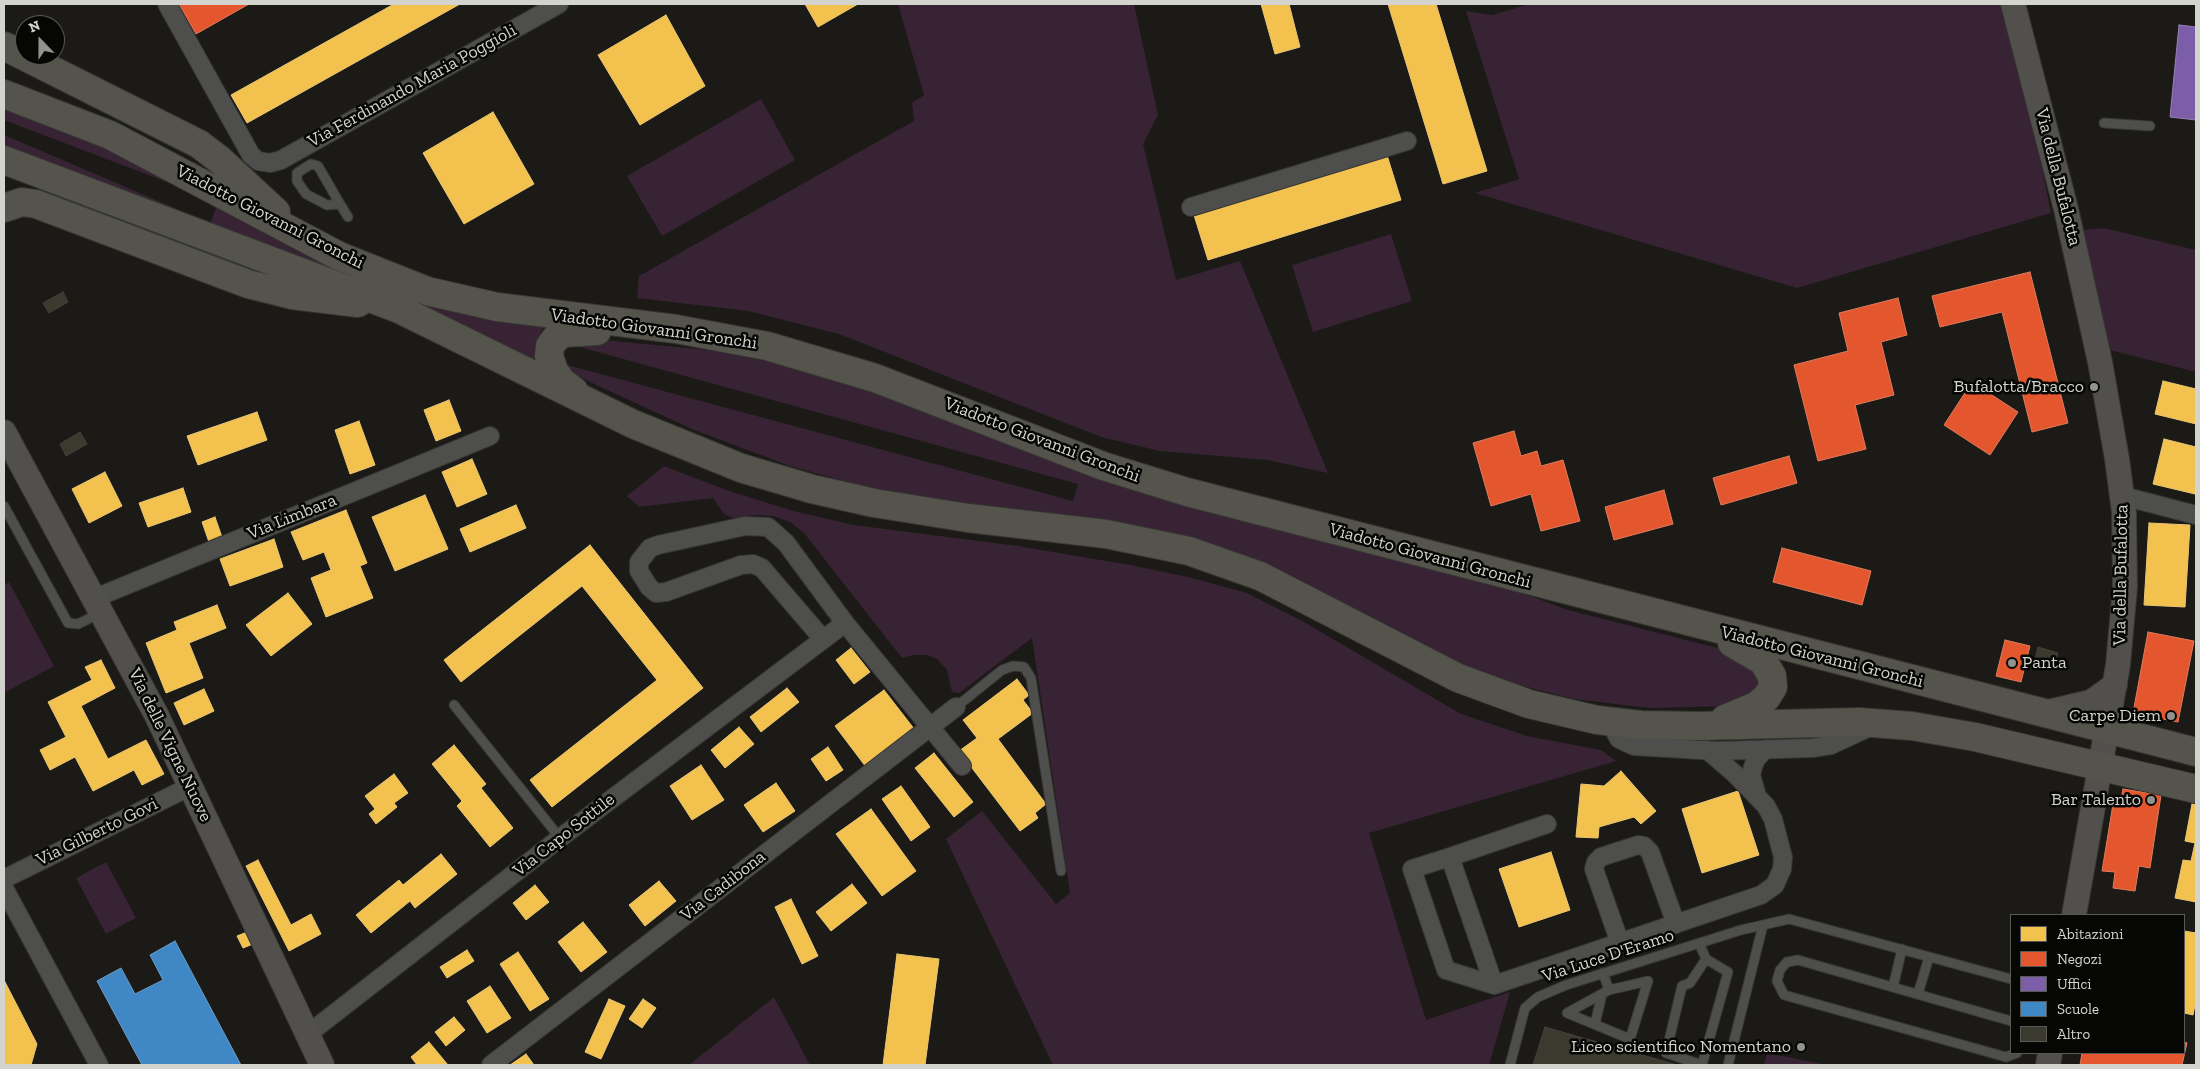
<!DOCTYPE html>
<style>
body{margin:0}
#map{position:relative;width:2200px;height:1069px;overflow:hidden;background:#1b1a16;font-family:"Zilla Slab",serif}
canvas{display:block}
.frame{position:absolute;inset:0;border:5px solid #d4d4cf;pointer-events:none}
.legend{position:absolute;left:2010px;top:914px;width:175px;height:140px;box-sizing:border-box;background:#060604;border:1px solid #585855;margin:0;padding:6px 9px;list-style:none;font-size:15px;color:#d4d4cf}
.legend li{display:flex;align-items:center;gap:10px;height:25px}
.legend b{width:25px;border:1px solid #585855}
.north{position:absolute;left:15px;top:15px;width:50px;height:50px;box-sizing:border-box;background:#060604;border:1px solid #585855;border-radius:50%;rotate:338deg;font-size:14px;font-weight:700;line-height:20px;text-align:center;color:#d4d4cf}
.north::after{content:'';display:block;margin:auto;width:18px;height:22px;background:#93938e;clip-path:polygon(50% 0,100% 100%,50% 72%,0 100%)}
</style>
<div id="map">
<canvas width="2200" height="1069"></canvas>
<div class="frame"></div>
<ul class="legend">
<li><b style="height:14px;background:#f2c14e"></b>Abitazioni</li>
<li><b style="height:14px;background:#e4572e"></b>Negozi</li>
<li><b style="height:14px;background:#7b5ea7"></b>Uffici</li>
<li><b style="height:14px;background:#3f88c5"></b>Scuole</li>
<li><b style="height:14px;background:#3b3a2f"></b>Altro</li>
</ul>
<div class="north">N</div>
</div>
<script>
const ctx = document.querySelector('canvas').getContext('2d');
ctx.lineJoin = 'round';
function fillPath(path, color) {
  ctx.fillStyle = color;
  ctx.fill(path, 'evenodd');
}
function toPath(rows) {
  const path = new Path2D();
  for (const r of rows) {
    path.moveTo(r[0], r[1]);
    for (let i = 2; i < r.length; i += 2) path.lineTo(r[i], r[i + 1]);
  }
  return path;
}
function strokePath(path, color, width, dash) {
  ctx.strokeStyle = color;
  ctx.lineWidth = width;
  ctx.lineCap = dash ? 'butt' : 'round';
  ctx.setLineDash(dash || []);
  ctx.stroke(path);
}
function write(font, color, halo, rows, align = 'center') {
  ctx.font = font + ' "Zilla Slab",serif';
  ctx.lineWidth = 5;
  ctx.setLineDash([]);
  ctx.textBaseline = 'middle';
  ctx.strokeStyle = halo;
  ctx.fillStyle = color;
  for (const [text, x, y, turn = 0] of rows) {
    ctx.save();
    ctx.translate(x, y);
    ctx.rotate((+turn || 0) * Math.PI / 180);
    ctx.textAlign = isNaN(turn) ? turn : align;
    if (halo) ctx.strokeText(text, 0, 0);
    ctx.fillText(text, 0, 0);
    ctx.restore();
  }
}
const green = toPath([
 [898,4,1134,4,1158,115,1143,144,1176,280,1240,261,1328,473,1267,460,1160,451,1101,437,839,334,748,311,637,298,639,276,914,121,912,103,924,95],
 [1530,4,2000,4,2033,124,2051,213,1797,288,1475,193,1519,179,1466,11,1492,15],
 [761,99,795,160,662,236,627,176],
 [4,104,62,125,202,193,545,323,535,346,534,365,4,148,4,135,210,223,217,206,172,184,4,120],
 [2104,228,2196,250,2196,372,2110,350,2083,230],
 [1391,234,1412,301,1313,332,1292,265],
 [581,338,709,350,822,372,1506,587,1568,610,1749,656,1766,687,1734,706,1649,708,1574,699,1476,674,1309,589,905,498,790,466,694,430,590,382,569,371,567,365,1073,501,1078,484,576,346],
 [664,466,726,490,793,511,854,525,1018,546,1130,565,1188,577,1247,593,1304,622,1461,714,1527,736,1601,750,1616,761,1369,833,1426,1020,1510,992,1489,1065,1053,1065,946,839,982,811,1056,904,1070,893,1032,638,959,693,952,692,947,670,937,659,927,655,913,655,902,658,804,533,790,522,773,516,754,515,735,519,724,514,713,498,639,507,627,496],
 [9,582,54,666,4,693,4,585],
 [106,862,136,918,106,934,76,878],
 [774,997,810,1065,689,1065],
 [1767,1053,1827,1065,1764,1065]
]);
const homes = toPath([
 [394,4,460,4,247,123,231,95,394,4],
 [805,4,858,4,818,27,805,4],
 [1261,4,1289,4,1300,47,1275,54,1261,4],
 [1388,4,1436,4,1487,171,1443,184,1388,4],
 [666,15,705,86,640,125,598,55,666,15],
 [493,112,534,184,464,224,423,153,493,112],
 [1386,152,1401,200,1208,260,1193,212,1386,152],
 [2163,381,2196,389,2196,424,2155,414,2163,381],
 [449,400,461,431,436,441,424,410,449,400],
 [257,412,267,440,198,465,187,436,257,412],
 [359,421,375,465,350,474,335,430,359,421],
 [2164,439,2196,447,2195,494,2153,484,2164,439],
 [472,459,487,494,457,507,442,472,472,459],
 [105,472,122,506,89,523,72,489,105,472],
 [183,488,191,512,148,527,139,503,183,488],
 [425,495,448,549,395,571,372,517,425,495],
 [516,505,526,528,470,552,460,529,516,505],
 [346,510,367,563,360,566,373,598,326,617,311,578,331,570,324,552,303,560,291,532,346,510],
 [215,517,223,540,210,545,202,522,215,517],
 [2149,523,2190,525,2185,607,2144,605,2149,523],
 [274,539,283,567,230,586,220,559,274,539],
 [590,545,703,688,552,807,530,780,657,680,582,586,461,682,444,660,590,545],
 [288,593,312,624,271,656,246,625,288,593],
 [217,605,226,628,189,643,203,678,166,693,146,643,177,630,174,622,217,605],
 [851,648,870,672,854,684,836,660,851,648],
 [101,660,115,688,81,706,108,759,146,740,164,774,142,785,134,770,93,791,75,757,50,770,40,750,66,737,48,702,92,680,85,667,101,660],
 [1017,679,1029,695,1023,700,1033,713,998,739,1046,804,1035,813,1038,818,1020,831,959,751,977,738,963,720,1017,679],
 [787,688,799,702,761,732,750,717,787,688],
 [204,689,214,711,184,725,174,703,204,689],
 [884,690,915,730,866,767,835,726,884,690],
 [739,727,754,744,725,768,711,750,739,727],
 [454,745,486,784,481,788,513,828,490,847,457,806,462,801,432,764,454,745],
 [828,747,843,770,826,781,811,759,828,747],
 [934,753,973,802,954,817,915,768,934,753],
 [701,765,724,800,692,820,670,786,701,765],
 [1621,771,1656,811,1641,824,1634,817,1599,827,1598,838,1576,837,1581,784,1604,786,1621,771],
 [394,774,408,793,394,803,397,807,376,824,369,814,375,809,365,796,394,774],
 [776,783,795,811,763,832,744,805,776,783],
 [901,786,930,827,911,841,882,799,901,786],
 [1738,791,1759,855,1702,873,1682,809,1738,791],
 [2192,804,2196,805,2196,902,2175,898,2183,860,2191,861,2195,843,2185,841,2192,804],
 [871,809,916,871,882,896,836,834,871,809],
 [1551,852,1570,910,1519,927,1499,869,1551,852],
 [441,854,457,874,415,908,410,901,371,933,356,915,399,880,403,885,441,854],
 [258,860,291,925,311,914,321,934,289,951,246,866,258,860],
 [659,881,676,901,645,926,629,905,659,881],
 [852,884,867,903,831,931,816,912,852,884],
 [535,885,549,902,526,920,513,903,535,885],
 [791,899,818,956,802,964,775,907,791,899],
 [583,922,607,952,581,972,558,942,583,922],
 [2184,931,2196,933,2196,1000,2193,1015,2184,1013,2184,931],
 [247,932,253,944,243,948,237,936,247,932],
 [467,950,474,961,447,978,440,967,467,950],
 [518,952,549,999,530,1011,500,964,518,952],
 [897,954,939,959,925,1065,883,1065,897,954],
 [4,980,37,1044,31,1065,4,1065,4,980],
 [490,986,511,1018,487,1033,467,1001,490,986],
 [609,999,625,1006,601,1059,585,1052,609,999],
 [643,999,656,1008,642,1028,629,1019,643,999],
 [454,1017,465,1030,446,1046,435,1032,454,1017],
 [429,1042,448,1065,417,1065,411,1057,429,1042],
 [526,1054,534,1065,510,1065,526,1054]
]);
const shops = toPath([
 [179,4,249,4,196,34,179,4],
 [2030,272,2068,423,2032,432,2002,312,1940,327,1932,296,2030,272],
 [1898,298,1907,335,1881,342,1894,395,1855,405,1866,449,1818,461,1794,365,1848,351,1839,313,1898,298],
 [1972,382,2018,412,1990,455,1944,425,1972,382],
 [1514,431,1521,456,1537,451,1541,466,1563,460,1580,521,1541,531,1531,494,1491,506,1473,443,1514,431],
 [1789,456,1797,483,1721,505,1713,478,1789,456],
 [1664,490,1673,524,1614,540,1605,507,1664,490],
 [1782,548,1871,571,1862,605,1773,582,1782,548],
 [2148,632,2194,641,2178,722,2133,713,2148,632],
 [2005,640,2030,646,2021,682,1996,676,2005,640],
 [2123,789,2161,795,2150,868,2139,866,2135,891,2113,888,2115,872,2102,871,2114,798,2121,799,2123,789],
 [2184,1042,2187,1043,2182,1065,2080,1065,2082,1053,2184,1053,2184,1042]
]);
const offices = toPath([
 [2179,25,2196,27,2196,120,2170,117,2179,25]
]);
const schools = toPath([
 [175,941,241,1065,142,1065,97,981,121,968,135,994,163,980,150,955,175,941]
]);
const building = toPath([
 [63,292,68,302,49,313,43,303,63,292],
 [80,432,87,444,66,456,60,444,80,432],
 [2038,647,2058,653,2054,669,2034,664,2038,647],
 [1545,1027,1677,1065,1533,1065,1545,1027]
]);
const lane = toPath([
 [2104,123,2150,126],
 [340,204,327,205,306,194,297,181,297,173,311,164,318,166,340,204,348,217],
 [4,506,68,623,78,624,100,613],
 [454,705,560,838],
 [956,707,1002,670,1013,666,1024,667,1031,678,1061,871],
 [1699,943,1706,959,1728,972,1702,1065,1666,1053,1682,986,1690,983,1706,959],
 [1603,973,1609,990,1648,981,1630,1039,1567,1013,1609,990],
 [1893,987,1902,949],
 [1918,994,1929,957],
 [2011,1021,1798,960,1787,962,1780,970,1777,981,1784,995,2006,1057,2017,1053],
 [1595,1024,1602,994],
 [1510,1065,1525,1008,1538,997,1566,985,1741,930,1789,919,2011,979],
 [1728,1065,1763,925]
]);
const street = toPath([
 [167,4,251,155,258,161,270,163,281,160,559,4],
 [1191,207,1407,141],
 [2123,496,2196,515],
 [95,598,490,436],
 [845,623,962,766],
 [1610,722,1619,739,1634,746,1717,751,1812,748,1831,745,1870,727],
 [1757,796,1751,775,1753,767,1756,759,1766,749],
 [1450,857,1547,824],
 [4,879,191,786],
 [4,888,99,1065],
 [1620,943,1594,869,1596,862,1601,857,1638,845,1644,846,1650,852,1676,924],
 [1494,985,1450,857,1412,869,1446,970,1494,985,1761,895,1775,885,1782,869,1783,857,1773,819,1766,806,1735,774,1707,750],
 [308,1034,560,838,845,623,786,543,768,527,745,526,658,545,650,548,639,562,639,571,649,587,656,593,666,592,741,565,753,564,762,568,822,638],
 [491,1065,956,707]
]);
const secondary = toPath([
 [2013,4,2066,209,2100,362,2117,459,2124,512,2125,587,2118,665,2074,915],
 [4,432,157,716,322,1065],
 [2044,713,2091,702,2115,685],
 [2048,1065,2050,1053]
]);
const primary = toPath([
 [4,46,199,144,220,160,276,212],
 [4,94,110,135,339,256,427,291,497,307,676,329,767,346,875,378,1103,466,1187,492,2196,752],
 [4,160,399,309,633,424,741,468,812,489,874,503,968,518,1106,534,1189,551,1260,576,1458,678,1529,704,1597,720,1641,725,1700,726,1859,722,1912,726,1975,737,2196,789],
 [4,208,22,202,36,204,248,284,292,295,358,303],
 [574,391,562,382,554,371,549,356,550,346,556,338,564,333,597,331],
 [1725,719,1756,706,1766,698,1773,687,1772,676,1763,661,1732,643]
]);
const markers = [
 [2094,387,5,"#93938e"],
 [2012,663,5,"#93938e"],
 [2171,716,5,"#93938e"],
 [2151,800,5,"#93938e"],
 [1801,1047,5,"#93938e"]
];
const streetNames = [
 ["Via Ferdinando Maria Poggioli",412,86,-29],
 ["Via della Bufalotta",2058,177,76],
 ["Viadotto Giovanni Gronchi",270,217,27],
 ["Viadotto Giovanni Gronchi",654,329,8],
 ["Viadotto Giovanni Gronchi",1042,440,21],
 ["Via Limbara",292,517,-22],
 ["Viadotto Giovanni Gronchi",1430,556,15],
 ["Via della Bufalotta",2121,575,-89],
 ["Viadotto Giovanni Gronchi",1822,657,14],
 ["Via delle Vigne Nuove",170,745,64],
 ["Via Gilberto Govi",97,832,-26],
 ["Via Capo Sottile",564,835,-38],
 ["Via Cadibona",723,886,-38],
 ["Via Luce D'Eramo",1608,956,-18]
];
const poiNames = [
 ["Bufalotta/Bracco",2084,387],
 ["Panta",2022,663,"left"],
 ["Carpe Diem",2161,716],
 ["Bar Talento",2141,800],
 ["Liceo scientifico Nomentano",1791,1047]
];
fillPath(green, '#372333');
fillPath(homes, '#f2c14e');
strokePath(homes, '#e9c775', 1);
fillPath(shops, '#e4572e');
strokePath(shops, '#df7c5e', 1);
fillPath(offices, '#7b5ea7');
strokePath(offices, '#9681b3', 1);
fillPath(schools, '#3f88c5');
strokePath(schools, '#6c9fc8', 1);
fillPath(building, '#3b3a2f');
strokePath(building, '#42413e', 1);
strokePath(lane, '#363633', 11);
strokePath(street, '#363633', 20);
strokePath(secondary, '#363633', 26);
strokePath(primary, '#363633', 30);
strokePath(lane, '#4e4e4c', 9);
strokePath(street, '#4e4e4c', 18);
strokePath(secondary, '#51504c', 24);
strokePath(primary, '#54534c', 28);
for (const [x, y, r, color] of markers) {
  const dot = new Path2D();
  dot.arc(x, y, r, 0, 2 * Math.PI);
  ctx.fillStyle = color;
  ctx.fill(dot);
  strokePath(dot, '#060604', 2);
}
write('18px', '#d4d4cf', '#060604', streetNames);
write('18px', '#d4d4cf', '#060604', poiNames, 'right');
</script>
